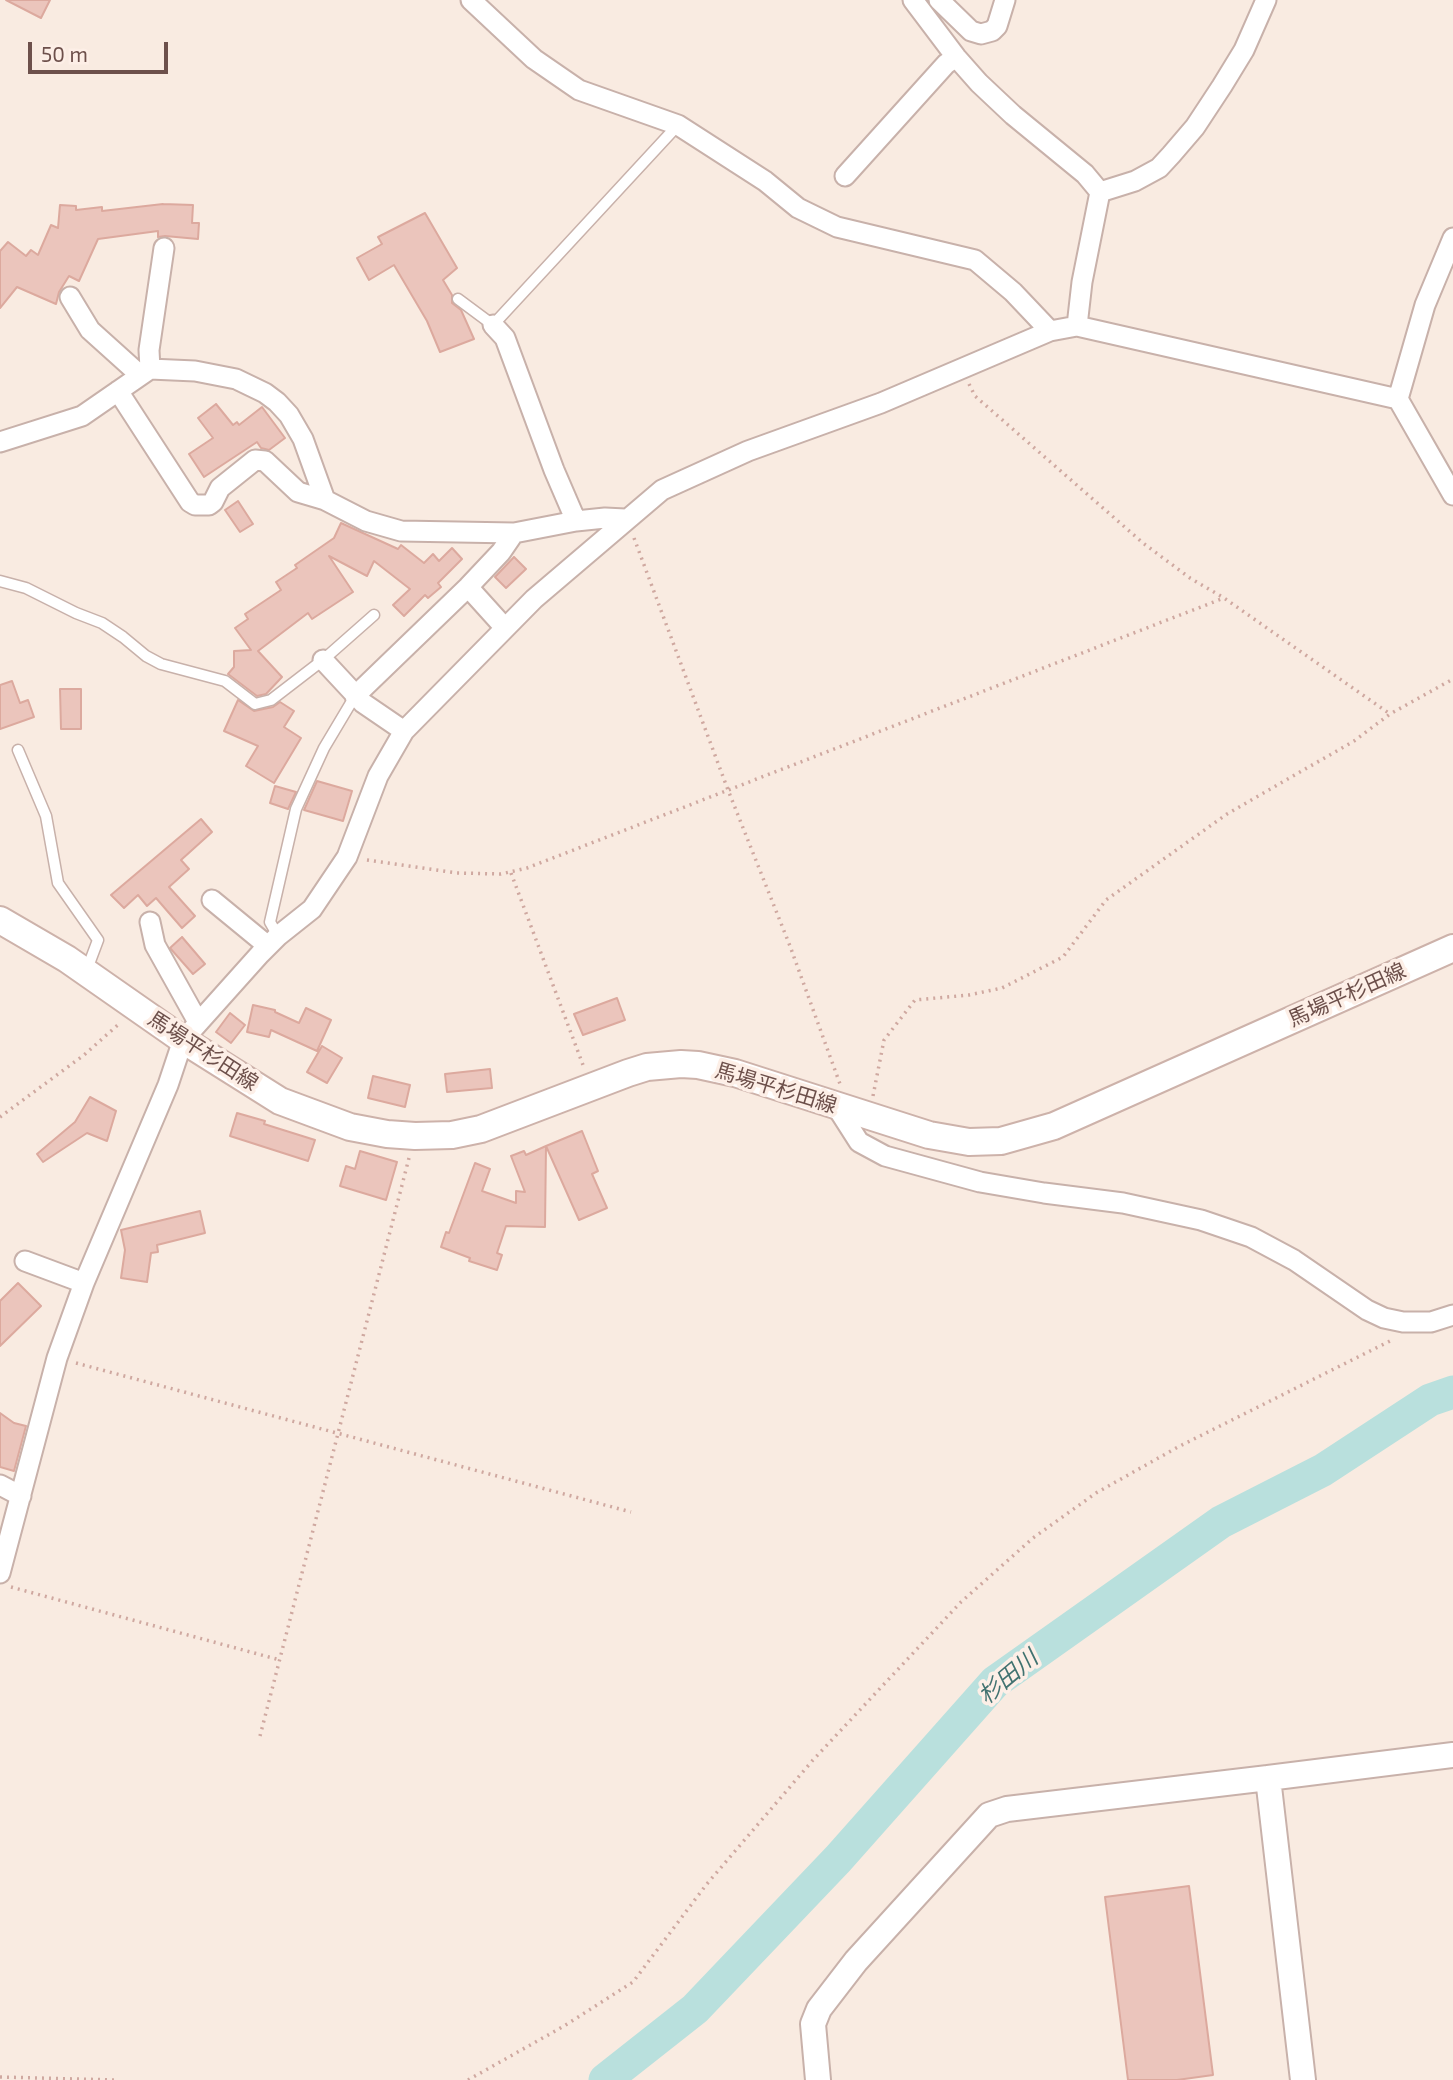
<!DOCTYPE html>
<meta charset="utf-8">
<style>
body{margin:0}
#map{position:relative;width:1453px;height:2080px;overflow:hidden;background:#f9ebe1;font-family:"Exo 2",sans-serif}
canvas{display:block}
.scale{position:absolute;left:28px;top:42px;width:140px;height:32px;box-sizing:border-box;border:4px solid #6d504b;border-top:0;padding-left:9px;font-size:21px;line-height:24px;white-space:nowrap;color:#6d504b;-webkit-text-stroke:5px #fdefe7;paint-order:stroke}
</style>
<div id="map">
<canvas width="1453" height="2080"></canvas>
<div class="scale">50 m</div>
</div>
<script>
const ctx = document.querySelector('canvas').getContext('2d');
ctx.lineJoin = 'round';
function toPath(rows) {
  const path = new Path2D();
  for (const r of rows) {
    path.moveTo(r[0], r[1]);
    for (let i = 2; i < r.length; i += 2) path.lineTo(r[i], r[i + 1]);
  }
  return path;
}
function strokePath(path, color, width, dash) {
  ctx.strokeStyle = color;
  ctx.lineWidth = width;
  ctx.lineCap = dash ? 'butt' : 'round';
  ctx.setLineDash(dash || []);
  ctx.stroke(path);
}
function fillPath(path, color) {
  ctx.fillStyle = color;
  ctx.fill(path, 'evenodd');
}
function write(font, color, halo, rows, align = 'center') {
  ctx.font = font + ' "Exo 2","Noto Sans JP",sans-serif';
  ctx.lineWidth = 7;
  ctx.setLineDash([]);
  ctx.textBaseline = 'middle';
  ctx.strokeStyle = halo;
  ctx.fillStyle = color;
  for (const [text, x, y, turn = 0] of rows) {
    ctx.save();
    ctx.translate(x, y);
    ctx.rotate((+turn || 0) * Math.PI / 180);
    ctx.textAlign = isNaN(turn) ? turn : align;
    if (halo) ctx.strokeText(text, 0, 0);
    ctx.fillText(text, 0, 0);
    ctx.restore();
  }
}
const river = toPath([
 [605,2080,695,2009,838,1859,995,1682,1221,1522,1323,1470,1430,1400,1453,1392]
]);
const building = toPath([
 [6,0,50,0,41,18,6,0],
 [163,204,193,205,192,223,199,223,198,239,165,236,158,237,158,231,98,239,79,281,69,276,59,292,56,304,17,287,0,308,0,251,8,242,26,256,31,250,38,255,51,225,58,228,60,205,76,206,76,210,102,207,102,211,163,204],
 [425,213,457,268,443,280,452,295,452,303,461,310,474,339,440,352,427,321,394,265,369,280,357,258,382,244,378,237,425,213],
 [216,404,233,425,237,422,239,425,262,407,285,438,269,450,261,448,257,442,204,477,189,454,213,438,198,418,216,404],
 [238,501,253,524,240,532,225,510,238,501],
 [341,523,398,549,401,545,424,563,433,554,439,561,452,548,462,559,438,583,441,587,428,598,425,595,404,616,393,605,410,589,374,561,367,576,329,556,353,592,312,619,308,613,258,651,282,677,266,694,257,696,228,674,234,667,234,651,251,650,235,628,248,619,245,614,281,590,276,582,297,568,295,565,334,538,341,523],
 [514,557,526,569,506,588,495,577,514,557],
 [12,681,20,703,28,700,34,717,0,729,0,685,12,681],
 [60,689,81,689,81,729,61,729,60,689],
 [238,700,254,711,273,707,280,702,294,711,284,727,301,738,274,783,246,766,258,746,224,731,238,700],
 [317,781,352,791,343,821,304,810,317,781],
 [275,786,296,792,288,809,270,803,275,786],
 [201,819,212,832,181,860,189,869,169,887,195,916,182,928,156,898,147,906,138,895,124,908,111,895,201,819],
 [182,937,205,964,193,974,170,948,182,937],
 [617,998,625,1020,583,1035,574,1014,617,998],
 [253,1005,275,1010,275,1012,299,1023,306,1008,331,1020,317,1051,271,1030,269,1037,247,1032,253,1005],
 [230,1013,245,1025,231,1043,216,1032,230,1013],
 [322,1046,342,1058,327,1083,307,1072,322,1046],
 [490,1069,492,1088,447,1092,445,1074,490,1069],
 [373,1076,410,1085,405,1107,368,1098,373,1076],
 [90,1097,116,1111,107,1141,87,1133,43,1162,37,1154,75,1122,90,1097],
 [237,1113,265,1121,264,1124,315,1140,308,1161,230,1136,237,1113],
 [582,1131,598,1171,592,1174,607,1208,579,1220,546,1146,582,1131],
 [546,1146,545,1227,506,1226,497,1253,502,1255,497,1270,469,1261,470,1258,441,1247,446,1232,449,1233,475,1163,490,1169,482,1191,516,1203,516,1191,525,1192,511,1156,524,1151,526,1155,546,1146],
 [360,1151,397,1162,386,1200,340,1186,346,1166,355,1169,360,1151],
 [200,1211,205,1233,157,1245,158,1252,151,1253,147,1282,121,1278,125,1250,121,1230,200,1211],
 [18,1283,41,1306,0,1346,0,1301,18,1283],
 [0,1413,14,1423,26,1426,14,1471,0,1467,0,1413],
 [1189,1886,1213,2075,1177,2080,1128,2080,1105,1897,1189,1886]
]);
const path = toPath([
 [969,384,975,396,1143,543,1190,578,1224,598,1390,714],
 [634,538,728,790,790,946,840,1084],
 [367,860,457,873,501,874,527,868,1224,598],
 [511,873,583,1065],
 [873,1096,884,1040,915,1000,969,995,1002,988,1063,957,1106,900,1227,814,1354,741,1390,714,1453,679],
 [0,1117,84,1055,120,1023],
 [76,1363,631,1512],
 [11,1587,280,1660],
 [260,1736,409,1158],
 [0,2077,115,2080],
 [468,2080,564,2026,633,1982,706,1885,813,1760,961,1602,1033,1538,1096,1493,1178,1447,1394,1339]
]);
const service = toPath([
 [458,299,493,325,678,125],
 [0,581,26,588,76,613,102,623,123,637,146,656,161,664,225,681,255,704,271,700,323,660,374,615],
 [18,750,46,816,58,883,98,940,86,972],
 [278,936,270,922,296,809,324,748,355,696]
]);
const minor = toPath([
 [471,0,534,59,579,90,678,125,765,181,798,208,837,227,975,260,1013,292,1050,331],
 [913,0,956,57,979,83,1013,115,1085,174,1100,192],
 [939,0,971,31,981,34,992,31,997,26,1005,0],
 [845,176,946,64,956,57],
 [70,297,90,330,140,375],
 [493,325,505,338,554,470,576,521],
 [1077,326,1082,282,1100,192,1135,181,1159,168,1171,155,1195,127,1222,86,1244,50,1266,0],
 [150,369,149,350,164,248],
 [118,391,190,502,195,505,209,505,213,502,220,488,255,460,265,461,298,492,325,500],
 [1398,399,1425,305,1453,238],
 [0,442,82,416,150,369,195,371,236,379,265,393,277,402,289,415,303,439,325,500,366,521,401,531,514,533,576,521,605,518,625,519],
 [468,587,505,628],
 [323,660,363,703,404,731],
 [355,696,468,587,501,552,514,533],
 [212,900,268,946],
 [150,922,155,945,198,1022],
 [836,1106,859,1142,885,1156,980,1182,1044,1193,1123,1203,1201,1220,1251,1237,1294,1260,1367,1310,1384,1318,1403,1322,1431,1322,1453,1315],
 [25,1261,84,1283],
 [0,1485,21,1496],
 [0,1573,57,1358,84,1283,168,1085,183,1040,260,954,278,936,312,909,347,857,378,776,404,731,534,599,662,490,748,451,881,403,1050,331,1077,326,1398,399,1453,495]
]);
const tertiary = toPath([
 [818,2080,813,2024,819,2009,856,1961,989,1815,1007,1809,1268,1778],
 [1303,2080,1268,1778,1453,1755]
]);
const secondary = toPath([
 [0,920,67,959,183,1040,280,1101,350,1127,387,1134,415,1136,452,1135,481,1129,628,1073,647,1067,681,1064,698,1065,735,1073,929,1135,969,1142,1001,1141,1054,1126,1453,948]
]);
const streetNames = [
 ["馬場平杉田線",1347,995,-24],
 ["馬場平杉田線",203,1051,33],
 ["馬場平杉田線",776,1088,17]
];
const waterNames = [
 ["杉田川",1008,1677,-40]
];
strokePath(river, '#b9e0dd', 33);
fillPath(building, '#ebc5bc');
strokePath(building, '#dca99e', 2);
strokePath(service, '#c8b1aa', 13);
strokePath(minor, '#c8b1aa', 23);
strokePath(tertiary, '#c8b1aa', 28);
strokePath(secondary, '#cdb2aa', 30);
strokePath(path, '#cfa8a0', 3.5, [2, 5]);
strokePath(service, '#fff', 10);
strokePath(minor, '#fff', 19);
strokePath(tertiary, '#fff', 24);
strokePath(secondary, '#fff', 26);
write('21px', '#6d504b', '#fdefe7', streetNames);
write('italic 23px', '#417270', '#fdefe7', waterNames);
</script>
